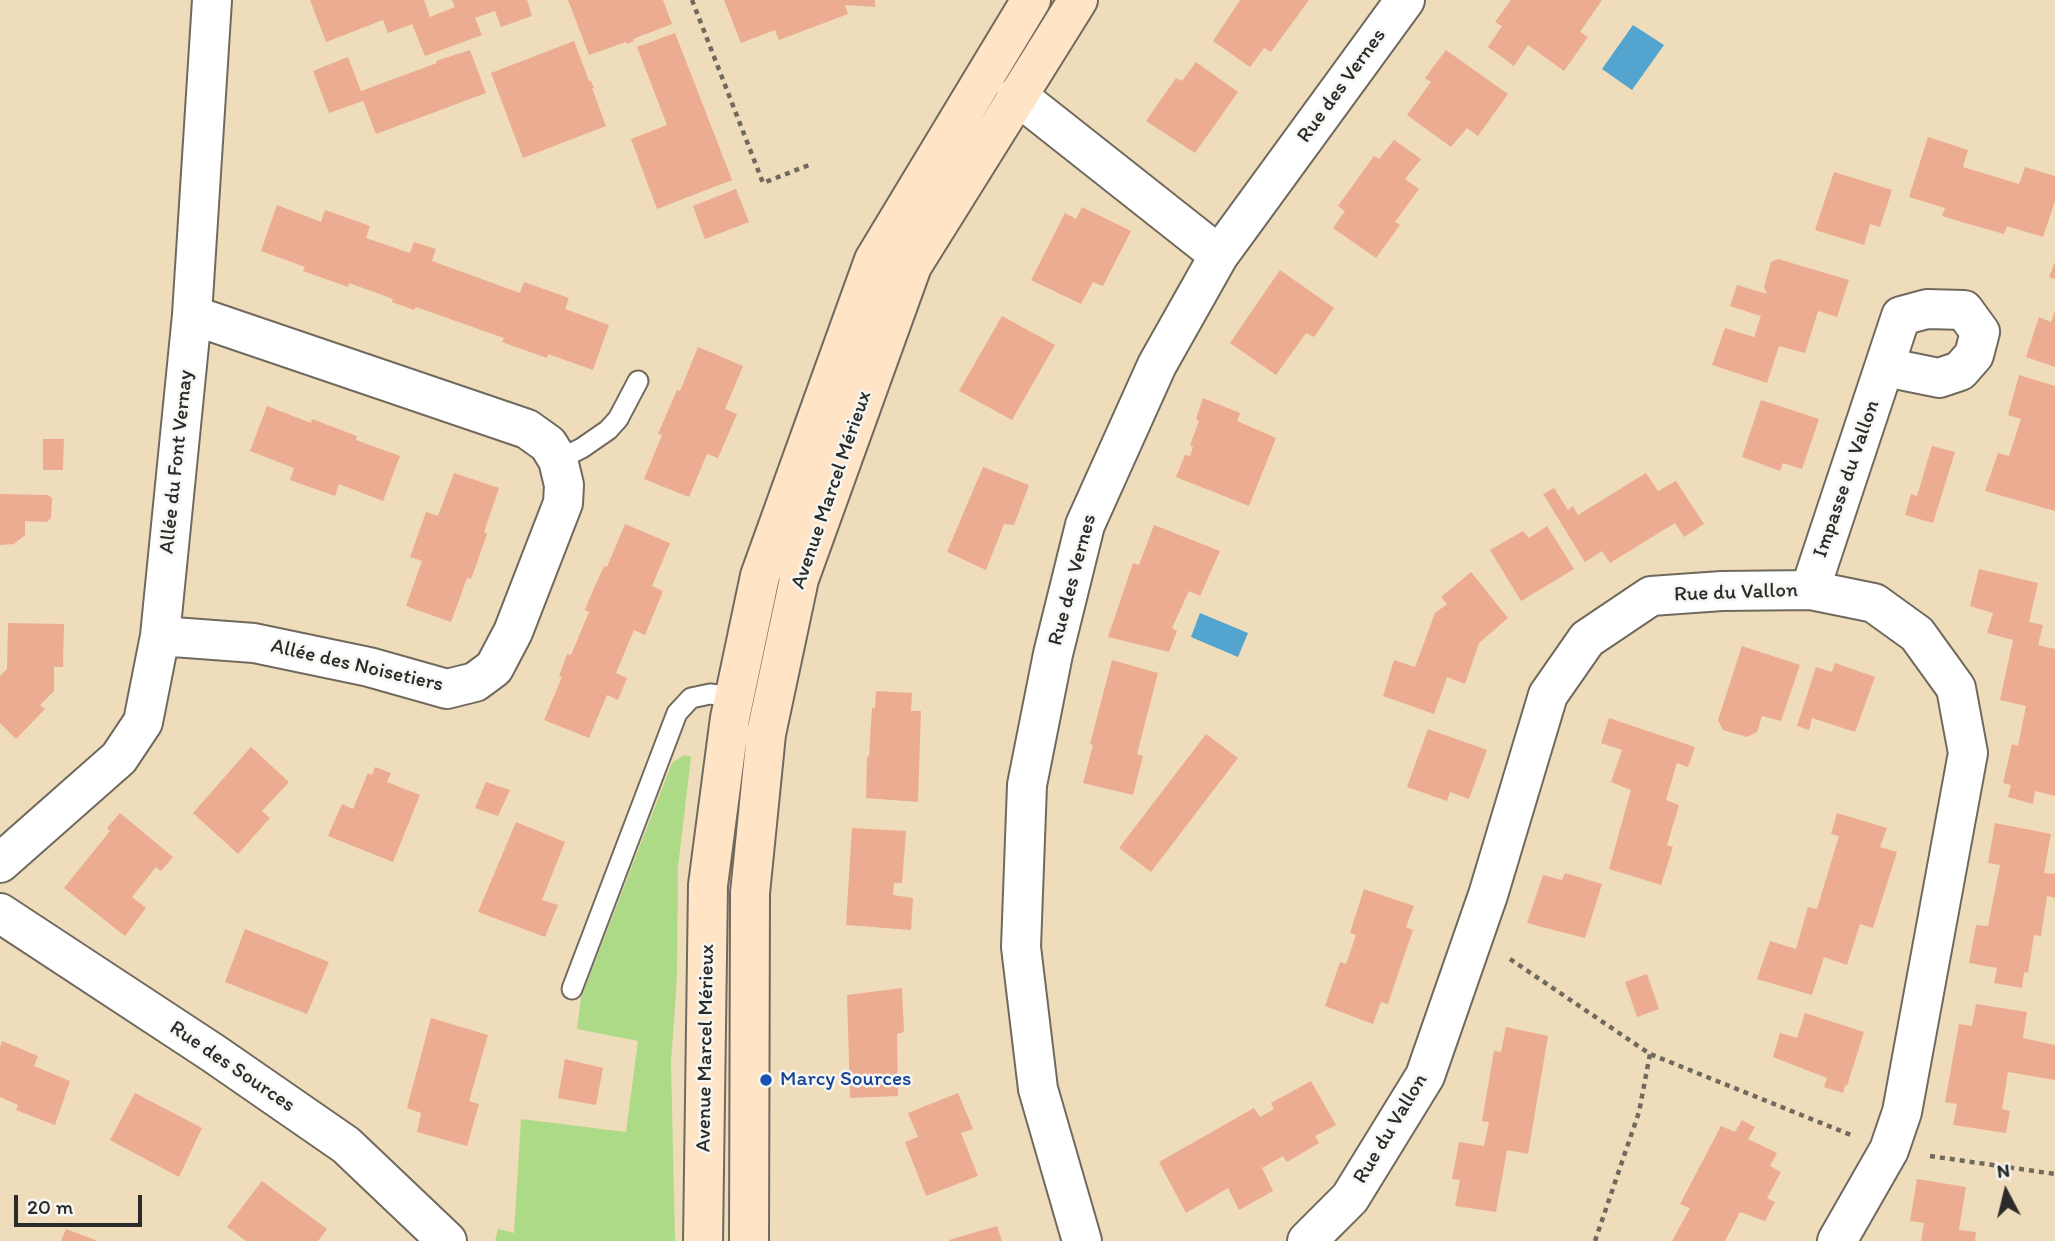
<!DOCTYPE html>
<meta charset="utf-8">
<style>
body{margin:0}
#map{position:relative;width:2055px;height:1241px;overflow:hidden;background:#efdcba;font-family:Itim,sans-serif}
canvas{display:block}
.north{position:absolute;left:1971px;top:1157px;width:70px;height:70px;-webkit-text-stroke:5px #f6f6f2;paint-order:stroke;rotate:353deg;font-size:19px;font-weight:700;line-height:28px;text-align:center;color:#2b2b2b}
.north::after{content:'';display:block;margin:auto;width:24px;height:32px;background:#2b2b2b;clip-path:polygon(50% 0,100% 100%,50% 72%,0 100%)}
.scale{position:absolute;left:14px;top:1195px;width:128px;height:32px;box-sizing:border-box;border:4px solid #2b2b2b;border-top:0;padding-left:9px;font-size:21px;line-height:24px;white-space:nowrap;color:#2b2b2b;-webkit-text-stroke:5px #f6f6f2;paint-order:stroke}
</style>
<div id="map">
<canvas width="2055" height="1241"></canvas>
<div class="north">N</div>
<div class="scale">20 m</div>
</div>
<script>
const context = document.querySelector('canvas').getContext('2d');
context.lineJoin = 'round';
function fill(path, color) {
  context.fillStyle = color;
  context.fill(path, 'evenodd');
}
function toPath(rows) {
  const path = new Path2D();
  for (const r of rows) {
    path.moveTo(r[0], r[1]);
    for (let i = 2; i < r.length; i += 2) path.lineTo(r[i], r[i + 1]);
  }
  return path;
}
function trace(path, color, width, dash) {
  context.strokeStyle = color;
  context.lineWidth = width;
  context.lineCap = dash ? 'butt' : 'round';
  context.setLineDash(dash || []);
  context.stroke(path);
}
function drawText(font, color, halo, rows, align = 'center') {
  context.font = font + ' Itim,sans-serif';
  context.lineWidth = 5;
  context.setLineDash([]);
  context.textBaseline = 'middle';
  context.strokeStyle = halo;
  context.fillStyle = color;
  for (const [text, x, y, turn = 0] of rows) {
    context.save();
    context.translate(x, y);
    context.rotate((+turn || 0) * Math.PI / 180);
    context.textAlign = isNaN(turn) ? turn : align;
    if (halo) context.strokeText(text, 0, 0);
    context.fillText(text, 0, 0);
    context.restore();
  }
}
fill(toPath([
 [684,755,691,757,678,867,677,976,671,1062,675,1241,495,1241,498,1229,514,1233,521,1119,626,1132,638,1041,577,1029,581,998,672,763]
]), '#adda86');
fill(toPath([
 [1633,25,1664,45,1632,90,1602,69],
 [1200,613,1248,633,1238,657,1191,637]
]), '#53a4ce');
fill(toPath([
 [310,0,424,0,430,17,455,7,452,0,527,0,532,16,501,27,495,11,475,18,482,35,425,56,412,24,388,33,383,20,326,42],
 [568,0,663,0,672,24,633,39,634,41,627,44,626,42,589,55],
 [724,0,875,0,875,7,845,5,848,14,779,40,775,30,741,43],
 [1240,0,1309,0,1271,52,1264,48,1250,67,1213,41],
 [1511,0,1602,0,1580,32,1588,37,1564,71,1528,45,1514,66,1488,47,1502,26,1495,22],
 [675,33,732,180,657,209,631,139,667,125,637,47],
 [574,41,589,81,591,81,594,88,592,88,606,126,523,158,491,73],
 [470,50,486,93,376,134,363,101,329,113,313,71,348,57,361,91,437,63,436,61],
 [1446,50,1508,94,1478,136,1467,128,1451,147,1407,115,1431,82,1425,78],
 [1196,62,1238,92,1195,153,1146,121,1176,78,1182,81],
 [1928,137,1968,150,1963,167,2019,184,2025,167,2055,176,2055,201,2043,237,2007,226,2004,234,1965,223,1942,216,1945,208,1909,197],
 [1394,140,1421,159,1405,179,1419,189,1395,222,1400,225,1376,258,1333,228,1345,211,1338,206,1374,156,1379,159],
 [1834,172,1892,190,1880,227,1870,224,1864,245,1815,230],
 [736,189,749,222,705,239,693,206],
 [277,205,321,222,325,210,370,226,366,238,410,253,414,242,436,249,432,261,520,293,524,282,569,298,565,309,609,325,593,370,548,354,547,358,502,342,504,338,416,307,414,310,392,302,393,299,349,283,348,287,303,271,305,267,261,251],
 [1082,207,1131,231,1103,286,1093,282,1081,304,1031,280,1065,213,1076,219],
 [1778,259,1849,280,1837,317,1818,311,1805,353,1779,346,1767,383,1712,365,1725,328,1754,337,1761,316,1730,306,1737,285,1767,294,1764,287,1771,262],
 [2055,262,2055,279,2049,277],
 [1280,270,1334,308,1314,337,1306,333,1276,375,1230,343],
 [2055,311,2055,367,2026,357,2039,317,2051,322],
 [1002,316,1055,345,1012,420,959,391],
 [698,347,743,366,725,409,737,414,718,458,707,454,689,497,644,479,662,435,658,434,677,390,680,391],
 [2019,375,2055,386,2055,511,1985,491,1998,453,2009,456,2021,419,2008,415],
 [1203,398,1240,413,1237,421,1276,438,1249,506,1176,477,1185,455,1190,456,1193,447,1190,445,1199,421,1196,419],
 [1761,400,1819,419,1802,469,1783,463,1780,471,1742,457],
 [267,406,311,423,312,419,333,427,357,436,356,440,400,456,383,501,339,484,335,496,290,480,294,468,250,451],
 [43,439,64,439,63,470,43,470],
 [1932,446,1955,452,1933,523,1905,515,1911,494,1917,496],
 [983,467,1029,485,1014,525,1004,524,986,570,947,552],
 [454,473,499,488,484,532,487,534,479,557,471,579,467,578,451,622,406,606,422,561,410,557,426,512,438,516],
 [1646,473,1658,491,1676,481,1704,524,1684,537,1675,523,1610,563,1602,551,1585,562,1543,494,1554,488,1568,510,1573,506,1578,515],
 [0,494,48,495,52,498,51,518,47,522,25,521,25,535,14,544,0,545],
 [625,524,670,543,652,586,663,591,645,635,634,630,616,673,627,678,618,700,607,695,589,738,544,720,562,677,559,676,567,654,571,655,589,612,585,610,594,588,604,566,607,567],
 [1154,525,1220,551,1200,596,1189,591,1172,628,1177,631,1169,652,1108,637,1133,563,1139,565],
 [1547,526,1574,569,1521,601,1490,550,1523,531,1529,538],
 [1979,569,2038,583,2029,622,2043,625,2038,645,2055,649,2055,796,2035,791,2033,804,2008,797,2011,785,2003,783,2012,744,2018,746,2026,706,2000,700,2013,640,1987,633,1993,613,1970,606],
 [1471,572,1508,618,1479,643,1465,684,1447,677,1434,714,1383,696,1394,660,1415,667,1435,613,1447,604,1441,597],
 [8,623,64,624,63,667,54,667,54,691,40,705,45,709,16,739,0,723,0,676,7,669],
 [1742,646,1800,665,1781,721,1762,716,1757,732,1747,737,1723,730,1718,720],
 [1112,660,1158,673,1137,754,1143,756,1133,795,1083,783,1093,745,1090,744],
 [1835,663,1875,677,1855,732,1812,718,1809,730,1797,726,1816,667,1832,672],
 [876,691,912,693,911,711,921,711,918,802,866,798,867,756,869,757,872,708,875,708],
 [1609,718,1695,747,1688,767,1677,763,1666,800,1679,805,1667,845,1673,847,1661,885,1609,869,1631,790,1611,782,1622,750,1601,743],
 [1428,729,1487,750,1469,799,1450,792,1447,801,1407,787],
 [1206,734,1238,758,1151,872,1119,848],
 [251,747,289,782,262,811,270,818,238,854,193,813],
 [375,767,391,773,387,782,420,795,393,862,328,836,342,804,353,809,368,773,372,775],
 [486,782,510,790,498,816,475,808],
 [120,813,173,857,161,871,156,867,132,897,146,908,125,936,64,888,110,831,107,828],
 [1837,813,1887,828,1880,847,1897,852,1873,928,1860,924,1847,965,1824,957,1812,995,1757,979,1770,941,1796,949,1808,907,1817,909,1839,836,1831,834],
 [516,822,565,842,542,900,558,905,545,937,478,912],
 [1995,823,2051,834,2044,873,2055,874,2055,898,2047,896,2041,936,2034,935,2028,973,2024,972,2022,988,1994,983,1997,968,1969,963,1976,925,1988,926,2000,865,1988,863],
 [852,828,906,831,902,883,894,883,893,895,913,898,911,930,846,925],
 [1565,873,1602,884,1585,938,1527,923,1543,875,1562,880],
 [1364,889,1414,906,1406,927,1413,930,1400,968,1388,1004,1381,1002,1373,1024,1325,1006,1340,962,1346,964,1356,935,1350,933],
 [245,929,329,962,307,1014,225,982],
 [1647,974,1659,1009,1637,1017,1625,982],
 [902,988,904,1032,897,1034,898,1096,850,1098,847,995],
 [1976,1004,2027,1012,2023,1038,2055,1045,2055,1080,2008,1072,2002,1109,2010,1111,2006,1133,1953,1125,1957,1104,1945,1102,1959,1024,1972,1026],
 [1805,1013,1864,1032,1847,1086,1845,1085,1843,1093,1824,1087,1827,1078,1773,1057,1780,1033,1797,1038],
 [431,1018,488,1035,469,1101,479,1104,467,1146,417,1132,421,1113,407,1108],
 [1506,1027,1548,1036,1528,1154,1507,1150,1496,1212,1455,1206,1460,1180,1452,1179,1459,1142,1484,1146,1489,1122,1482,1121,1494,1051,1501,1052],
 [2,1041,38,1056,34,1066,70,1081,55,1125,16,1110,18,1105,0,1097,0,1047],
 [565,1059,603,1068,596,1105,558,1098],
 [1311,1081,1336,1125,1315,1136,1319,1143,1287,1162,1283,1156,1262,1168,1273,1191,1239,1210,1228,1188,1186,1213,1159,1162,1254,1108,1260,1117,1274,1109,1271,1103],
 [135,1093,202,1128,179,1177,110,1140],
 [958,1093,973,1129,961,1133,978,1176,926,1196,905,1142,918,1137,908,1113],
 [1742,1120,1755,1127,1748,1139,1777,1153,1770,1166,1781,1172,1767,1198,1775,1202,1765,1221,1740,1212,1725,1241,1672,1241,1690,1208,1680,1204,1721,1126,1735,1132],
 [1917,1179,1966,1187,1959,1230,1976,1232,1975,1241,1921,1241,1924,1223,1910,1221],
 [262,1181,327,1229,318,1241,246,1241,227,1227],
 [997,1226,1002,1241,949,1241,949,1240],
 [66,1229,98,1241,61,1241]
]), '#ecac92');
const service = toPath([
 [558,460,582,448,608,430,618,419,638,381],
 [572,989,677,713,691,698,710,694,735,697]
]);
const minor = toPath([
 [1016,97,1033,108,1219,255],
 [1810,590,1901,316,1927,309,1964,310,1980,332,1974,355,1960,371,1939,378,1885,367],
 [160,636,254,643,369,667,447,689,475,682,494,668,513,632,563,503,564,485,558,460,548,444,527,429,192,315],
 [0,863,119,758,143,722,160,636,192,315,212,0],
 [0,913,213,1053,346,1145,447,1241],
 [1082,1241,1038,1089,1021,947,1027,785,1053,654,1085,525,1157,365,1219,255,1405,0],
 [1307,1241,1350,1198,1425,1076,1488,895,1548,695,1587,639,1651,596,1722,591,1810,590,1874,603,1917,634,1956,688,1968,753,1902,1112,1889,1150,1837,1241]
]);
const secondary = toPath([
 [703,1241,708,885,730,718,760,576,874,260,1031,0],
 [749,1241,750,893,766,734,799,579,912,266,1078,0]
]);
trace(service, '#70695d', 23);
trace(minor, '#70695d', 42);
trace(secondary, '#70695d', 42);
trace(toPath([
 [692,0,763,183,809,165],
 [1510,959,1650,1054,1851,1135],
 [1930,1156,2055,1174],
 [1595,1241,1639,1112,1650,1054]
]), '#70695d', 4.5, [5, 5]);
trace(service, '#fff', 19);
trace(minor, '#fff', 38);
trace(secondary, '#ffe4c6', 38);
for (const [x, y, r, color] of [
 [766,1080,7,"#1a4fb4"]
]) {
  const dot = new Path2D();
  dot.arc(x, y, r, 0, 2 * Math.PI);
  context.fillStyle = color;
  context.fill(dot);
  trace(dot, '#f6f6f2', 2.5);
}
drawText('21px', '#2b2b2b', '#f6f6f2', [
 ["Rue des Vernes",1342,86,-54],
 ["Allée du Font Vernay",177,462,-84],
 ["Impasse du Vallon",1847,479,-71],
 ["Avenue Marcel Mérieux",832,490,-71],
 ["Rue des Vernes",1073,580,-75],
 ["Rue du Vallon",1736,593,-2],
 ["Allée des Noisetiers",357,666,13],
 ["Avenue Marcel Mérieux",706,1048,-89],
 ["Rue des Sources",232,1067,34],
 ["Rue du Vallon",1391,1129,-59]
]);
drawText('21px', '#164399', '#f6f6f2', [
 ["Marcy Sources",780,1080]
], 'left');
</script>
